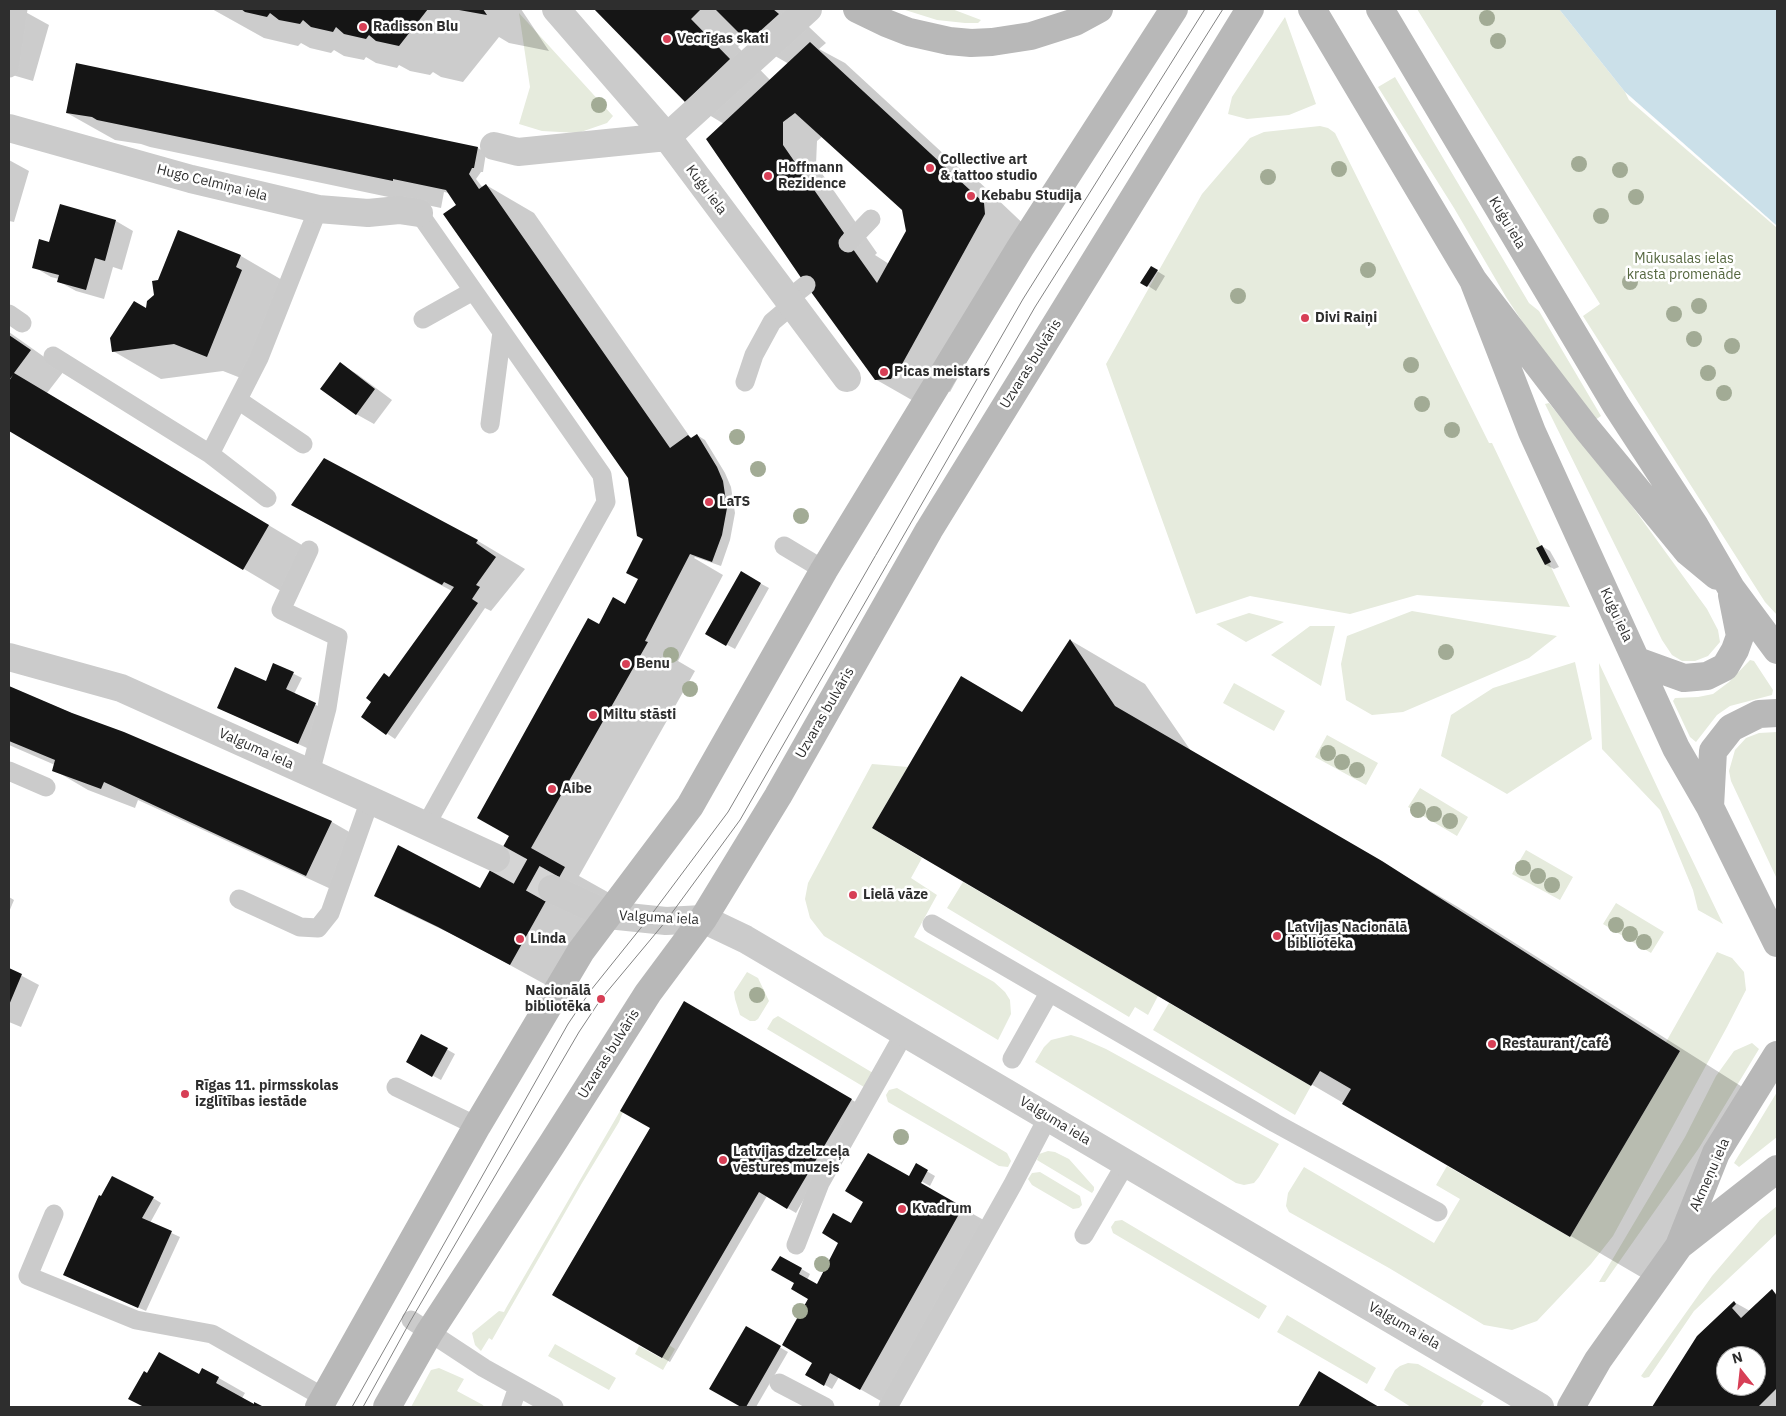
<!DOCTYPE html>
<meta charset="utf-8">
<style>
body{margin:0}
#map{position:relative;width:1786px;height:1416px;overflow:hidden;background:#fff;font-family:"IBM Plex Sans",sans-serif}
canvas{display:block}
.frame{position:absolute;inset:0;border:10px solid #2e2e2e;pointer-events:none}
.north{position:absolute;left:1716px;top:1346px;width:50px;height:50px;box-sizing:border-box;background:#fff;border:1px solid #ababab;border-radius:50%;rotate:344deg;font-size:14px;font-weight:700;line-height:20px;text-align:center;color:#2e2e2e}
.north::after{content:'';display:block;margin:auto;width:18px;height:22px;background:#d73f56;clip-path:polygon(50% 0,100% 100%,50% 72%,0 100%)}
</style>
<div id="map">
<canvas width="1786" height="1416"></canvas>
<div class="frame"></div>
<div class="north">N</div>
</div>
<script>
const context = document.querySelector('canvas').getContext('2d');
context.lineJoin = 'round';
function fill(path, color) {
  context.fillStyle = color;
  context.fill(path, 'evenodd');
}
function toPath(rows) {
  const path = new Path2D();
  for (const r of rows) {
    path.moveTo(r[0], r[1]);
    for (let i = 2; i < r.length; i += 2) path.lineTo(r[i], r[i + 1]);
  }
  return path;
}
function trace(path, color, width, dash) {
  context.strokeStyle = color;
  context.lineWidth = width;
  context.lineCap = dash ? 'butt' : 'round';
  context.setLineDash(dash || []);
  context.stroke(path);
}
function drawText(font, color, halo, rows, align = 'center') {
  context.font = font + ' "IBM Plex Sans",sans-serif';
  context.lineWidth = 5;
  context.setLineDash([]);
  context.textBaseline = 'middle';
  context.strokeStyle = halo;
  context.fillStyle = color;
  for (const [text, x, y, turn = 0] of rows) {
    context.save();
    context.translate(x, y);
    context.rotate((+turn || 0) * Math.PI / 180);
    context.textAlign = isNaN(turn) ? turn : align;
    if (halo) context.strokeText(text, 0, 0);
    context.fillText(text, 0, 0);
    context.restore();
  }
}
fill(toPath([
 [902,9,952,9,981,20,978,23,965,23,937,20],
 [1417,9,1559,9,1625,92,1777,226,1777,615,1765,602,1583,316,1600,304],
 [519,13,613,116,607,123,578,133,542,131,519,124,530,87],
 [1285,17,1316,104,1289,115,1247,119,1228,114,1232,97],
 [1395,77,1529,303,1539,311,1601,416,1595,420,1543,353,1506,297,1454,208,1378,87],
 [1320,126,1328,128,1335,133,1489,443,1492,443,1570,607,1417,595,1350,614,1250,596,1196,614,1106,364,1202,194,1250,138,1264,132],
 [1549,403,1632,506,1707,609,1718,630,1720,642,1708,656,1695,661,1682,661,1672,655,1662,640,1545,404],
 [1412,611,1557,636,1529,658,1403,712,1372,715,1346,700,1341,664,1347,636],
 [1249,613,1284,622,1246,642,1216,624],
 [1310,626,1335,626,1321,686,1271,655],
 [1750,660,1754,661,1773,690,1772,695,1730,706,1717,715,1696,742,1690,737,1673,701,1675,698,1698,697,1713,694,1729,682],
 [1575,662,1592,739,1507,794,1441,756,1451,715,1493,688],
 [1599,663,1660,793,1723,924,1698,910,1693,890,1660,810,1602,749],
 [1234,683,1285,711,1274,731,1223,703],
 [1777,732,1777,879,1731,781,1729,771,1735,750,1746,738,1759,733],
 [1327,735,1378,763,1366,785,1315,757],
 [872,764,908,767,872,828,922,858,911,878,937,895,914,937,994,982,1005,992,1010,1000,1011,1014,998,1040,824,936,810,918,805,899,808,883],
 [1420,788,1468,817,1457,836,1408,807],
 [1526,850,1573,877,1560,900,1512,874],
 [963,882,1158,996,1148,1015,1135,1007,1129,1017,947,908],
 [1616,903,1664,932,1651,953,1603,924],
 [1717,952,1732,958,1744,972,1746,990,1727,1027,1613,1236,1591,1264,1537,1321,1512,1330,1484,1325,1389,1268,1289,1212,1286,1206,1288,1193,1304,1167,1434,1243,1460,1199,1436,1185,1447,1166,1570,1237,1680,1051,1666,1042],
 [747,972,758,978,769,1001,758,1019,755,1021,750,1021,740,1015,735,999,734,992],
 [1169,1003,1311,1086,1295,1115,1153,1030],
 [778,1016,873,1073,864,1087,767,1029,773,1019],
 [1071,1035,1081,1038,1106,1049,1279,1144,1259,1177,1254,1183,1244,1185,1236,1183,1035,1062,1044,1047,1051,1040],
 [1752,1043,1759,1049,1699,1148,1605,1282,1599,1282,1685,1137,1716,1076,1734,1051],
 [897,1088,1007,1153,1011,1161,1008,1167,999,1166,888,1102,886,1095,889,1090],
 [1777,1092,1777,1137,1739,1167,1734,1163],
 [620,1111,623,1112,619,1122,582,1183,492,1340,489,1338,481,1351,475,1345,472,1333,499,1311,504,1312,506,1308],
 [1048,1151,1055,1152,1069,1159,1094,1187,1094,1190,1092,1193,1037,1160,1039,1154],
 [1040,1172,1080,1196,1082,1205,1079,1208,1073,1209,1032,1185,1028,1179,1032,1173],
 [1777,1206,1777,1233,1694,1311,1649,1377,1644,1378,1641,1376,1712,1276,1760,1220],
 [1122,1220,1267,1306,1259,1319,1113,1233,1111,1227,1115,1221],
 [1287,1315,1376,1368,1367,1384,1277,1332],
 [555,1344,616,1378,609,1390,548,1356],
 [669,1345,675,1349,663,1370,635,1354,639,1346,661,1358],
 [1408,1363,1418,1364,1484,1401,1480,1407,1411,1407,1384,1390,1395,1370,1400,1366],
 [439,1368,464,1379,457,1391,483,1405,484,1407,411,1407,431,1370]
]), '#e6ebdd');
fill(toPath([
 [1559,9,1777,9,1777,226,1625,92]
]), '#cbe0e9');
fill(toPath([
 [1625,92,1777,226,1777,228,1629,100]
]), '#fff');
fill(toPath([
 [20,9,49,25,33,81,9,74],
 [212,9,521,9,549,51,509,43,499,37,463,82,441,77,433,72,430,75,410,71,399,65,397,68,376,63,366,57,364,60,344,56,334,50,331,53,310,48,301,43,298,46,264,38],
 [596,9,790,9,826,43,819,49,845,63,960,169,974,177,1032,232,1033,242,950,392,948,391,924,407,875,379,724,124,686,101],
 [747,39,749,41,789,64,771,81,738,47],
 [823,136,903,209,908,231,889,264,875,255,877,253,816,165,817,141],
 [67,113,403,131,478,148,486,153,483,172,481,172,476,179,483,188,486,185,534,213,690,437,693,439,697,435,705,440,725,473,731,487,735,513,730,540,721,566,695,557,694,558,723,575,678,661,695,671,579,876,613,895,559,992,466,941,401,910,375,895,480,890,510,836,599,626,626,605,667,545,629,478,449,193,444,192,441,208,150,147,141,144,115,140],
 [9,160,29,171,14,222,9,221],
 [116,221,133,231,122,270,113,267,104,299,76,291,58,281,59,279,51,277,34,267,50,243],
 [179,232,241,256,289,284,256,384,223,371,161,379,113,351,147,310,156,296,159,281],
 [1152,268,1165,276,1156,291,1142,282],
 [9,332,64,371,47,393,317,554,291,597,9,429],
 [340,364,357,374,392,400,374,424,356,414],
 [325,460,478,541,525,569,491,611,485,608,395,739,363,717,452,591,341,532,293,505],
 [1542,546,1550,551,1559,567,1554,569,1546,565],
 [741,573,769,588,735,649,707,634],
 [1070,640,1145,684,1191,751,1458,907,1755,1095,1646,1280,873,828,1023,713],
 [274,664,302,678,294,694,324,709,307,748,218,708,266,682],
 [9,687,332,822,358,837,333,890,138,800,135,808,88,790,54,770,55,765,9,745],
 [9,897,14,900,9,912],
 [9,969,39,985,21,1027,9,1022],
 [685,1003,859,1104,796,1213,767,1196,670,1362,553,1294,651,1127],
 [422,1035,455,1054,441,1080,407,1062],
 [868,1155,989,1223,886,1404,839,1377,832,1389,806,1374,827,1373,810,1298,799,1288,781,1257,810,1274,807,1280,817,1286,865,1201],
 [916,1165,935,1176,930,1186,910,1175],
 [153,1198,161,1203,150,1223,180,1237,146,1311,73,1279],
 [1773,1291,1777,1294,1777,1407,1653,1407,1698,1337,1734,1302,1750,1311],
 [1726,1356,1756,1356,1756,1386,1726,1386],
 [746,1328,788,1352,756,1407,743,1407,711,1389],
 [203,1369,245,1393,242,1398,260,1407,145,1407,130,1398,148,1374,199,1376],
 [1319,1373,1337,1383,1376,1407,1300,1407]
]), '#0003');
fill(toPath([
 [241,9,428,9,399,46,376,41,369,35,366,39,344,34,336,27,333,32,311,27,303,20,300,24,279,20,270,13,267,17,245,12],
 [459,9,483,9,487,15,459,10],
 [594,9,701,9,691,19,730,59,685,102],
 [715,9,773,9,779,14,748,42],
 [810,42,984,203,985,214,901,366,899,364,891,379,875,380,806,285,706,139],
 [795,113,902,210,906,231,877,283,843,235,844,233,783,145,783,122],
 [76,63,478,147,474,168,472,168,469,174,479,189,486,184,670,448,688,435,691,438,697,434,717,467,723,481,727,508,722,535,712,562,690,554,645,641,648,642,531,848,565,867,510,965,438,927,374,896,398,845,480,888,509,836,477,818,588,618,599,624,613,597,625,604,638,579,626,573,643,539,637,536,628,478,443,214,456,205,446,190,393,179,393,181,97,120,92,117,66,113],
 [60,204,116,220,105,261,95,258,86,290,57,282,59,275,32,268,39,239,49,242],
 [178,230,241,255,236,267,242,270,207,357,174,344,112,352,110,338,134,301,146,308,147,301,154,295,152,281,158,280],
 [1151,266,1158,270,1147,287,1140,283],
 [9,335,31,350,14,373,269,525,243,570,9,431,9,381,13,375,9,380],
 [340,362,375,389,356,415,320,389],
 [324,458,478,540,476,543,496,557,476,585,480,587,472,599,478,603,386,735,361,717,371,702,366,698,384,673,389,677,454,587,444,582,442,585,291,505],
 [1542,545,1551,562,1545,565,1536,548],
 [741,571,761,583,726,646,705,634],
 [1070,639,1115,706,1382,861,1680,1051,1570,1237,1342,1104,1351,1089,1320,1071,1311,1086,872,828,961,676,1022,712],
 [273,663,294,672,286,689,316,703,298,744,217,708,235,667,266,681],
 [9,686,72,713,124,732,332,821,306,876,104,782,101,789,52,771,55,760,9,741],
 [9,968,22,974,9,1005],
 [684,1001,852,1099,787,1209,759,1192,662,1358,552,1295,650,1128,620,1111],
 [421,1034,448,1048,432,1077,406,1062],
 [868,1153,909,1176,916,1163,928,1170,921,1183,963,1207,860,1390,830,1373,824,1386,814,1380,805,1375,812,1363,782,1345,808,1299,791,1289,794,1283,771,1270,780,1256,802,1268,799,1274,817,1284,838,1243,822,1233,833,1213,851,1223,863,1202,845,1191],
 [112,1176,154,1197,142,1218,172,1231,138,1308,63,1275,99,1195,101,1196],
 [1772,1289,1777,1296,1777,1388,1758,1407,1652,1407,1697,1336,1734,1301,1736,1304,1732,1308,1741,1318],
 [1726,1356,1756,1356,1756,1386,1726,1386],
 [746,1326,781,1346,746,1407,741,1407,709,1389],
 [159,1352,199,1374,202,1368,219,1377,216,1383,254,1404,254,1402,264,1407,144,1407,128,1399,144,1371,147,1373],
 [1319,1371,1367,1400,1379,1407,1298,1407]
]), '#151515');
trace(toPath([
 [496,858,552,889]
]), '#d5d5d5', 28, [28, 14]);
trace(toPath([
 [9,68,18,9],
 [419,213,602,475,606,502,426,825],
 [848,243,871,219],
 [787,300,806,285],
 [9,314,22,323],
 [423,319,473,291],
 [53,356,210,454,267,498],
 [745,382,754,355,772,322,792,305],
 [238,400,303,444],
 [490,424,502,332],
 [210,454,259,358,318,209],
 [784,546,824,570],
 [309,550,281,610,338,637,327,708,310,773],
 [9,771,46,787],
 [239,899,300,927,318,928,330,913,370,800],
 [932,924,1275,1123,1438,1212],
 [1012,1059,1049,993],
 [396,1087,477,1126],
 [54,1214,28,1276,136,1320,212,1334,325,1398],
 [1084,1235,1126,1163],
 [796,1245,820,1183,905,1032],
 [411,1320,484,1368,554,1407],
 [779,1383,825,1407],
 [511,1407,518,1387],
 [888,1407,1013,1184,1048,1117]
]), '#cbcbcb', 19);
trace(toPath([
 [556,9,667,137,847,378],
 [9,128,191,179,318,209,368,213,399,210,419,213],
 [494,146,518,152,667,137,808,9],
 [9,657,121,688,370,800,496,858],
 [552,889,608,915]
]), '#cbcbcb', 28);
trace(toPath([
 [608,915,666,921,703,919,745,939,1540,1407]
]), '#cbcbcb', 28);
trace(toPath([
 [857,9,886,23,909,32,949,41,971,43,992,42,1031,36,1075,22,1099,9],
 [1312,9,1473,280,1587,429,1688,552,1717,576],
 [1380,9,1616,405,1695,526,1731,588,1777,650],
 [1473,280,1532,432,1676,748,1710,807,1777,943],
 [1637,661,1684,678,1707,676,1725,667,1735,650,1740,636,1732,595],
 [1710,807,1713,751,1731,728,1759,714,1777,713],
 [1680,1245,1777,1169],
 [319,1407,477,1126,581,951,690,806,824,570,1020,248,1174,9],
 [387,1407,429,1333,552,1144,648,993,703,919,778,796,929,530,1250,9],
 [1571,1407,1598,1360,1679,1246,1716,1153,1777,1055]
]), '#b8b8b8', 28);
trace(toPath([
 [352,1407,568,1024,591,990,648,919,728,812,1023,299,1205,9],
 [363,1407,411,1320,579,1032,601,999,666,921,740,820,1035,307,1223,9]
]), '#838383', 1);
context.fillStyle = '#a2ab95';
for (const [x, y] of [
 [1487,18],
 [1498,41],
 [599,105],
 [1579,164],
 [1339,169],
 [1620,170],
 [1268,177],
 [1636,197],
 [1601,216],
 [1368,270],
 [1630,282],
 [1238,296],
 [1699,306],
 [1674,314],
 [1694,339],
 [1732,346],
 [1411,365],
 [1708,373],
 [1724,393],
 [1422,404],
 [1452,430],
 [737,437],
 [758,469],
 [801,516],
 [1446,652],
 [671,655],
 [690,689],
 [1328,753],
 [1342,762],
 [1357,770],
 [1418,810],
 [1434,814],
 [1450,821],
 [1523,868],
 [1538,876],
 [1552,885],
 [1616,925],
 [1630,934],
 [1644,942],
 [757,995],
 [901,1137],
 [822,1264],
 [800,1311]
]) {
  context.beginPath();
  context.arc(x, y, 8, 0, 2 * Math.PI);
  context.fill();
}
for (const [x, y, r, color] of [
 [363,27,5,"#d73f56"],
 [667,39,5,"#d73f56"],
 [930,168,5,"#d73f56"],
 [768,176,5,"#d73f56"],
 [971,196,5,"#d73f56"],
 [1305,318,5,"#d73f56"],
 [884,372,5,"#d73f56"],
 [709,502,5,"#d73f56"],
 [626,664,5,"#d73f56"],
 [593,715,5,"#d73f56"],
 [552,789,5,"#d73f56"],
 [853,895,5,"#d73f56"],
 [1277,936,5,"#d73f56"],
 [520,939,5,"#d73f56"],
 [601,999,5,"#d73f56"],
 [1492,1044,5,"#d73f56"],
 [185,1094,5,"#d73f56"],
 [723,1160,5,"#d73f56"],
 [902,1209,5,"#d73f56"]
]) {
  const dot = new Path2D();
  dot.arc(x, y, r, 0, 2 * Math.PI);
  context.fillStyle = color;
  context.fill(dot);
  trace(dot, '#fff', 2);
}
drawText('bold 14px', '#2e2e2e', '#fff', [
 ["Radisson Blu",373,27],
 ["Vecrīgas skati",677,39],
 ["Collective art",940,160],
 ["& tattoo studio",940,176],
 ["Hoffmann",778,168],
 ["Rezidence",778,184],
 ["Kebabu Studija",981,196],
 ["Divi Raiņi",1315,318],
 ["Picas meistars",894,372],
 ["LaTS",719,502],
 ["Benu",636,664],
 ["Miltu stāsti",603,715],
 ["Aibe",562,789],
 ["Lielā vāze",863,895],
 ["Latvijas Nacionālā",1287,928],
 ["bibliotēka",1287,944],
 ["Linda",530,939],
 ["Nacionālā",591,991,"right"],
 ["bibliotēka",591,1007,"right"],
 ["Restaurant/café",1502,1044],
 ["Rīgas 11. pirmsskolas",195,1086],
 ["izglītības iestāde",195,1102],
 ["Latvijas dzelzceļa",733,1152],
 ["vēstures muzejs",733,1168],
 ["Kvadrum",912,1209]
], 'left');
drawText('14px', '#2e2e2e', '#fff', [
 ["Hugo Celmiņa iela",212,183,14],
 ["Kuģu iela",706,190,53],
 ["Kuģu iela",1507,223,59],
 ["Uzvaras bulvāris",1031,364,-58],
 ["Kuģu iela",1616,615,65],
 ["Uzvaras bulvāris",825,713,-60],
 ["Valguma iela",256,749,24],
 ["Valguma iela",659,918,3],
 ["Uzvaras bulvāris",609,1054,-58],
 ["Valguma iela",1055,1121,31],
 ["Akmeņu iela",1710,1175,-66],
 ["Valguma iela",1404,1326,30]
]);
drawText('14px', '#55673f', '#fff', [
 ["Mūkusalas ielas",1684,259],
 ["krasta promenāde",1684,275]
]);
</script>
